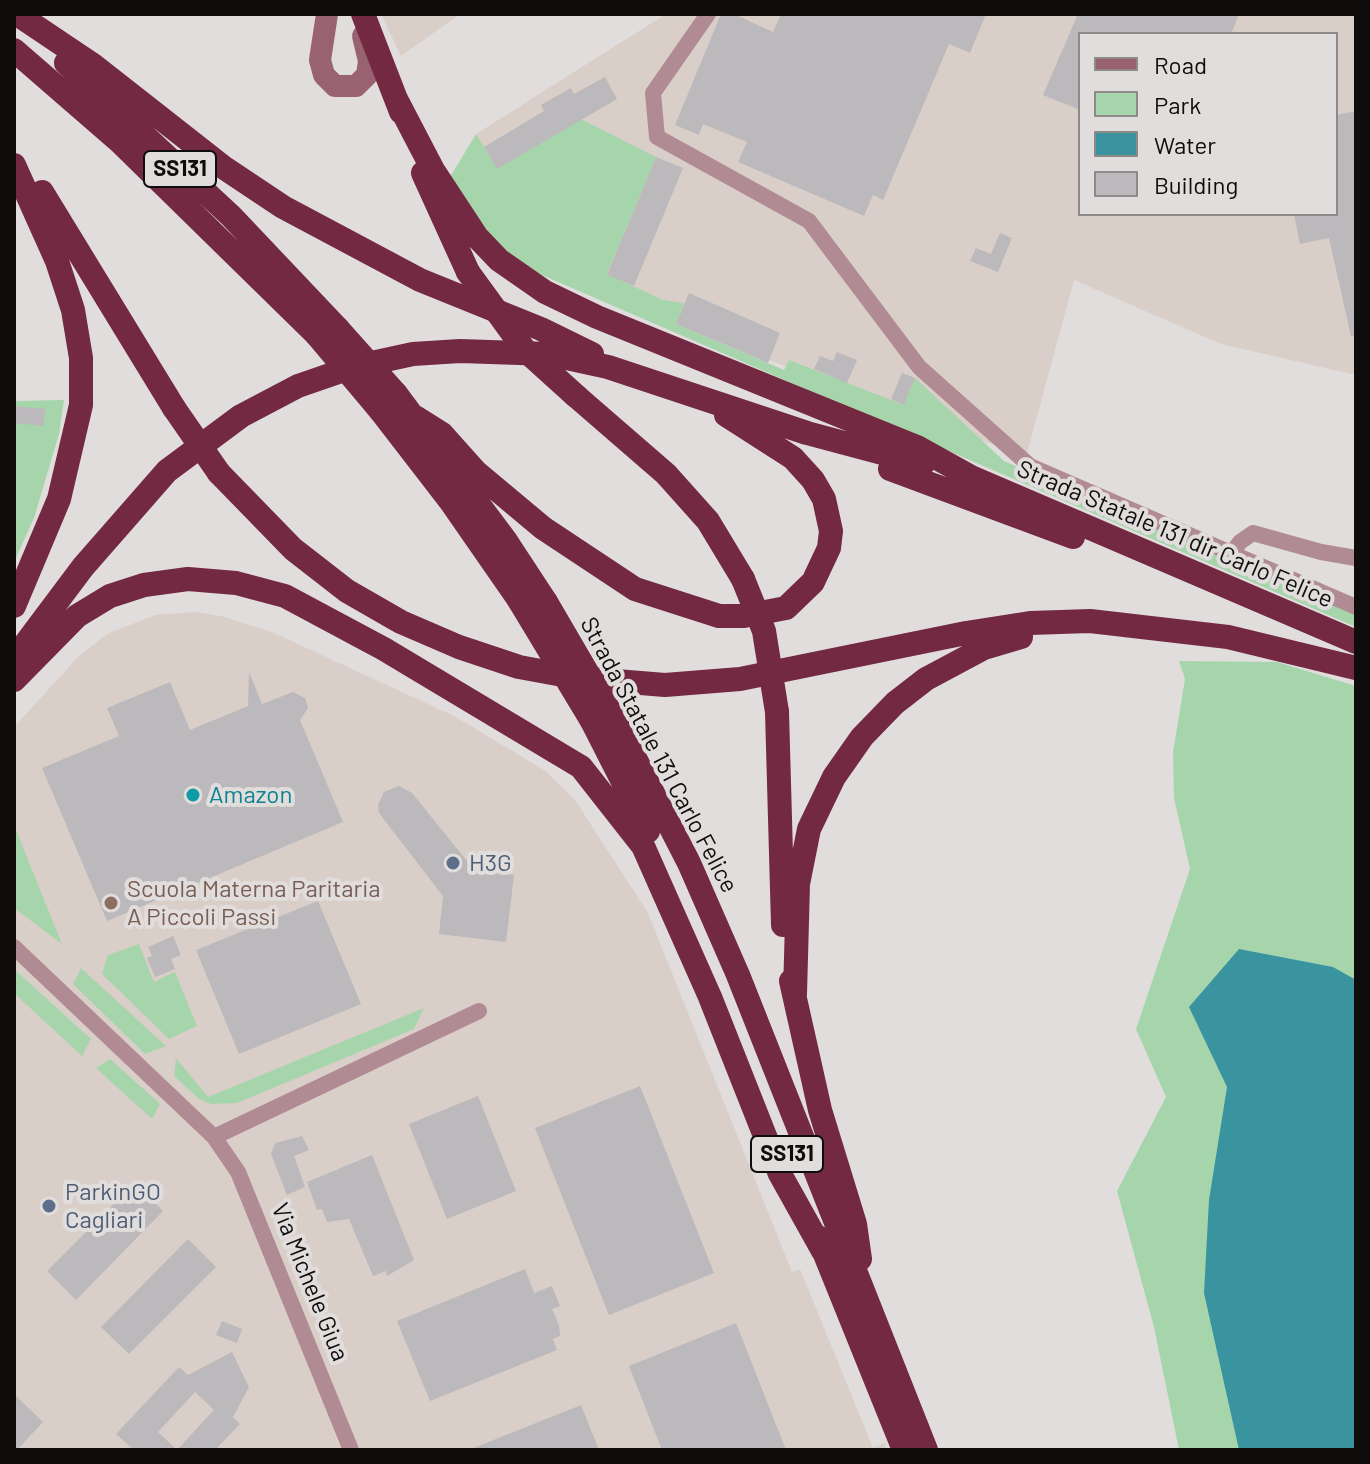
<!DOCTYPE html>
<style>
body{margin:0}
#map{position:relative;width:1370px;height:1464px;overflow:hidden;background:#e1dddc;font-family:Barlow,sans-serif}
canvas{display:block}
.frame{position:absolute;inset:0;border:16px solid #0e0d0c;pointer-events:none}
.legend{position:absolute;left:1078px;top:32px;width:260px;height:184px;box-sizing:border-box;background:#e1dddc;border:2px solid #8d8a89;margin:0;padding:10px 14px;list-style:none;font-size:24px;color:#0e0d0c}
.legend li{display:flex;align-items:center;gap:16px;height:40px}
.legend b{width:40px;border:2px solid #8d8a89}
</style>
<div id="map">
<canvas width="1370" height="1464"></canvas>
<div class="frame"></div>
<ul class="legend">
<li><b style="height:10px;background:#986270"></b>Road</li>
<li><b style="height:22px;background:#a6d5ac"></b>Park</li>
<li><b style="height:22px;background:#3a94a0"></b>Water</li>
<li><b style="height:22px;background:#bbb9bb"></b>Building</li>
</ul>
</div>
<script>
const context = document.querySelector('canvas').getContext('2d');
context.lineJoin = 'round';
function fill(path, color) {
  context.fillStyle = color;
  context.fill(path, 'evenodd');
}
function toPath(rows) {
  const path = new Path2D();
  for (const r of rows) {
    path.moveTo(r[0], r[1]);
    for (let i = 2; i < r.length; i += 2) path.lineTo(r[i], r[i + 1]);
  }
  return path;
}
function trace(path, color, width, dash) {
  context.strokeStyle = color;
  context.lineWidth = width;
  context.lineCap = dash ? 'butt' : 'round';
  context.setLineDash(dash || []);
  context.stroke(path);
}
function drawText(font, color, halo, rows, align = 'center') {
  context.font = font + ' Barlow,sans-serif';
  context.lineWidth = 8;
  context.setLineDash([]);
  context.textBaseline = 'middle';
  context.strokeStyle = halo;
  context.fillStyle = color;
  for (const [text, x, y, turn = 0] of rows) {
    context.save();
    context.translate(x, y);
    context.rotate((+turn || 0) * Math.PI / 180);
    context.textAlign = isNaN(turn) ? turn : align;
    if (halo) context.strokeText(text, 0, 0);
    context.fillText(text, 0, 0);
    context.restore();
  }
}
fill(toPath([
 [381,14,460,14,401,56],
 [666,14,1356,14,1356,375,1221,344,1074,280,1026,457,528,269,476,134],
 [1080,34,1336,34,1336,214,1080,214],
 [195,612,221,616,272,632,454,716,544,770,575,800,648,913,792,1272,800,1269,873,1448,884,1443,887,1450,14,1450,14,727,79,656,107,634,155,615]
]), '#dacec9');
fill(toPath([
 [581,119,656,157,607,274,663,300,684,303,676,324,784,370,789,360,904,405,915,378,1004,461,1356,615,1356,627,528,269,485,232,450,177,476,134,497,168],
 [64,400,59,434,34,518,14,562,14,401],
 [1179,661,1277,662,1356,686,1356,1450,1179,1450,1154,1327,1117,1191,1166,1097,1136,1029,1190,869,1174,798,1173,752,1185,679],
 [14,825,62,944,14,908],
 [139,944,154,982,175,972,197,1026,169,1039,102,974,108,955],
 [81,968,166,1046,145,1054,73,984],
 [16,971,91,1039,82,1056,14,993],
 [424,1008,414,1029,237,1103,210,1104,198,1098,174,1076,176,1058,208,1097],
 [110,1059,160,1104,152,1119,96,1068]
]), '#a6d5ac');
fill(toPath([
 [1239,949,1333,967,1356,980,1356,1450,1239,1450,1204,1293,1209,1200,1227,1087,1189,1007]
]), '#3a94a0');
fill(toPath([
 [721,14,734,14,773,32,781,14,986,14,970,53,949,44,883,200,873,195,864,216,738,162,747,142,703,124,699,135,675,125],
 [1078,14,1239,14,1231,34,1080,34,1080,110,1043,95],
 [605,77,617,99,497,169,484,147,544,111,541,105,571,88,574,94],
 [1356,111,1356,335,1351,336,1329,238,1300,244,1294,214,1336,214,1336,115],
 [656,157,683,168,634,286,607,275],
 [1000,233,1012,238,998,272,970,261,976,248,991,254],
 [689,293,780,333,768,363,676,324],
 [837,352,857,360,847,383,814,369,820,356,833,361],
 [902,373,915,378,904,405,891,399],
 [14,406,46,409,43,426,14,423],
 [249,672,262,704,293,692,305,698,308,708,300,720,343,822,107,921,42,768,119,736,107,708,170,682,190,730,248,706],
 [399,786,412,793,471,866,474,864,481,872,514,875,506,942,439,934,443,896,379,813,378,805,384,792],
 [318,901,361,1004,239,1054,196,950],
 [173,936,181,955,171,959,175,969,155,977,147,958,152,956,148,947],
 [640,1086,714,1273,609,1315,535,1128],
 [478,1096,516,1191,447,1219,409,1124],
 [302,1136,309,1150,294,1156,305,1187,287,1195,271,1154,275,1143],
 [372,1155,414,1260,387,1276,386,1271,373,1276,349,1219,327,1222,322,1209,317,1210,307,1182],
 [135,1183,163,1211,76,1300,47,1271],
 [188,1239,216,1267,129,1354,101,1327],
 [525,1269,534,1293,552,1286,560,1306,552,1309,559,1325,560,1336,553,1339,557,1350,430,1401,397,1321],
 [222,1321,242,1329,237,1343,216,1335],
 [736,1323,786,1450,662,1450,629,1366],
 [232,1352,249,1387,233,1417,240,1424,215,1450,134,1450,116,1434,179,1367,188,1375],
 [195,1392,214,1410,177,1450,158,1432],
 [14,1394,43,1422,17,1450,14,1450],
 [581,1405,599,1450,471,1450,471,1449]
]), '#bbb9bb');
trace(toPath([
 [708,14,653,93,657,137,809,221,919,367,1030,466,1356,607],
 [1231,554,1240,542,1253,533,1321,552,1356,558],
 [14,947,214,1137,238,1172,351,1450],
 [214,1137,479,1011]
]), '#b18b94', 16);
trace(toPath([
 [327,14,320,60,324,75,335,86,356,86,367,75,369,61,363,36]
]), '#986270', 22);
trace(toPath([
 [17,14,93,65,223,167,283,207,420,280,541,329,592,354],
 [363,14,401,112],
 [14,50,120,142,317,335],
 [66,63,231,216,338,329],
 [396,99,433,170,477,237,499,260,545,292,597,317,917,447,971,477,1356,642],
 [14,165,57,261,73,310,81,358,81,405,59,499,14,606],
 [423,173,468,272],
 [42,192,174,408],
 [396,394,506,541,546,602],
 [576,396,666,474,708,521,743,579],
 [380,410,451,502,519,600],
 [415,417,442,434,476,472,543,528,635,589,719,616,744,616,786,608,813,582,829,548,831,531,824,499,813,480,793,458,726,415],
 [890,469,1073,537],
 [219,473,293,549,347,591,401,622,459,647,519,667,579,678,665,685,740,679,966,633,1030,623,1090,621,1228,637,1356,668],
 [14,659,83,567,167,471,241,416,298,386,353,367,413,354,460,351,548,354,608,367,807,433,923,464],
 [14,680,77,616,110,596,144,585,188,579,236,583,285,596,384,649,581,767,643,846,710,997,780,1174,823,1251],
 [777,712,783,925],
 [592,721,648,831],
 [619,727,689,863,738,975,926,1450],
 [791,981,820,1110,855,1224,860,1259],
 [795,994,798,884,809,829,834,777,862,737,895,703,926,679,984,648,1021,637],
 [818,1237,904,1450]
]), '#732942', 24);
trace(toPath([
 [468,272,524,349,576,396],
 [338,329,396,394],
 [317,335,380,410],
 [174,408,219,473],
 [743,579,764,631,777,712],
 [519,600,592,721],
 [546,602,619,727]
]), '#732942', 24);
for (const [x, y, r, color] of [
 [193,795,8,"#0f9aa8"],
 [453,863,8,"#5c6f8a"],
 [111,903,8,"#8d6e63"],
 [49,1206,8,"#5c6f8a"]
]) {
  const dot = new Path2D();
  dot.arc(x, y, r, 0, 2 * Math.PI);
  context.fillStyle = color;
  context.fill(dot);
  trace(dot, '#e1dddc', 3);
}
for (const [x, y, w] of [
 [180,169,72],
 [787,1154,72]
]) {
  const box = new Path2D();
  box.roundRect(x - w / 2, y - 18, w, 36, 6);
  context.fillStyle = '#e1dddc';
  context.fill(box);
  trace(box, '#0e0d0c', 2);
}
drawText('bold 22px', '#0e0d0c', null, [
 ["SS131",180,169],
 ["SS131",787,1154]
]);
drawText('24px', '#0e0d0c', '#e1dddc', [
 ["Strada Statale 131 dir Carlo Felice",1175,534,23],
 ["Strada Statale 131 Carlo Felice",659,755,62],
 ["Via Michele Giua",310,1282,68]
]);
drawText('24px', '#0d838f', '#e1dddc', [
 ["Amazon",209,795]
], 'left');
drawText('24px', '#4e5e75', '#e1dddc', [
 ["H3G",469,863],
 ["ParkinGO",65,1192],
 ["Cagliari",65,1220]
], 'left');
drawText('24px', '#785e54', '#e1dddc', [
 ["Scuola Materna Paritaria",127,889],
 ["A Piccoli Passi",127,917]
], 'left');
</script>
